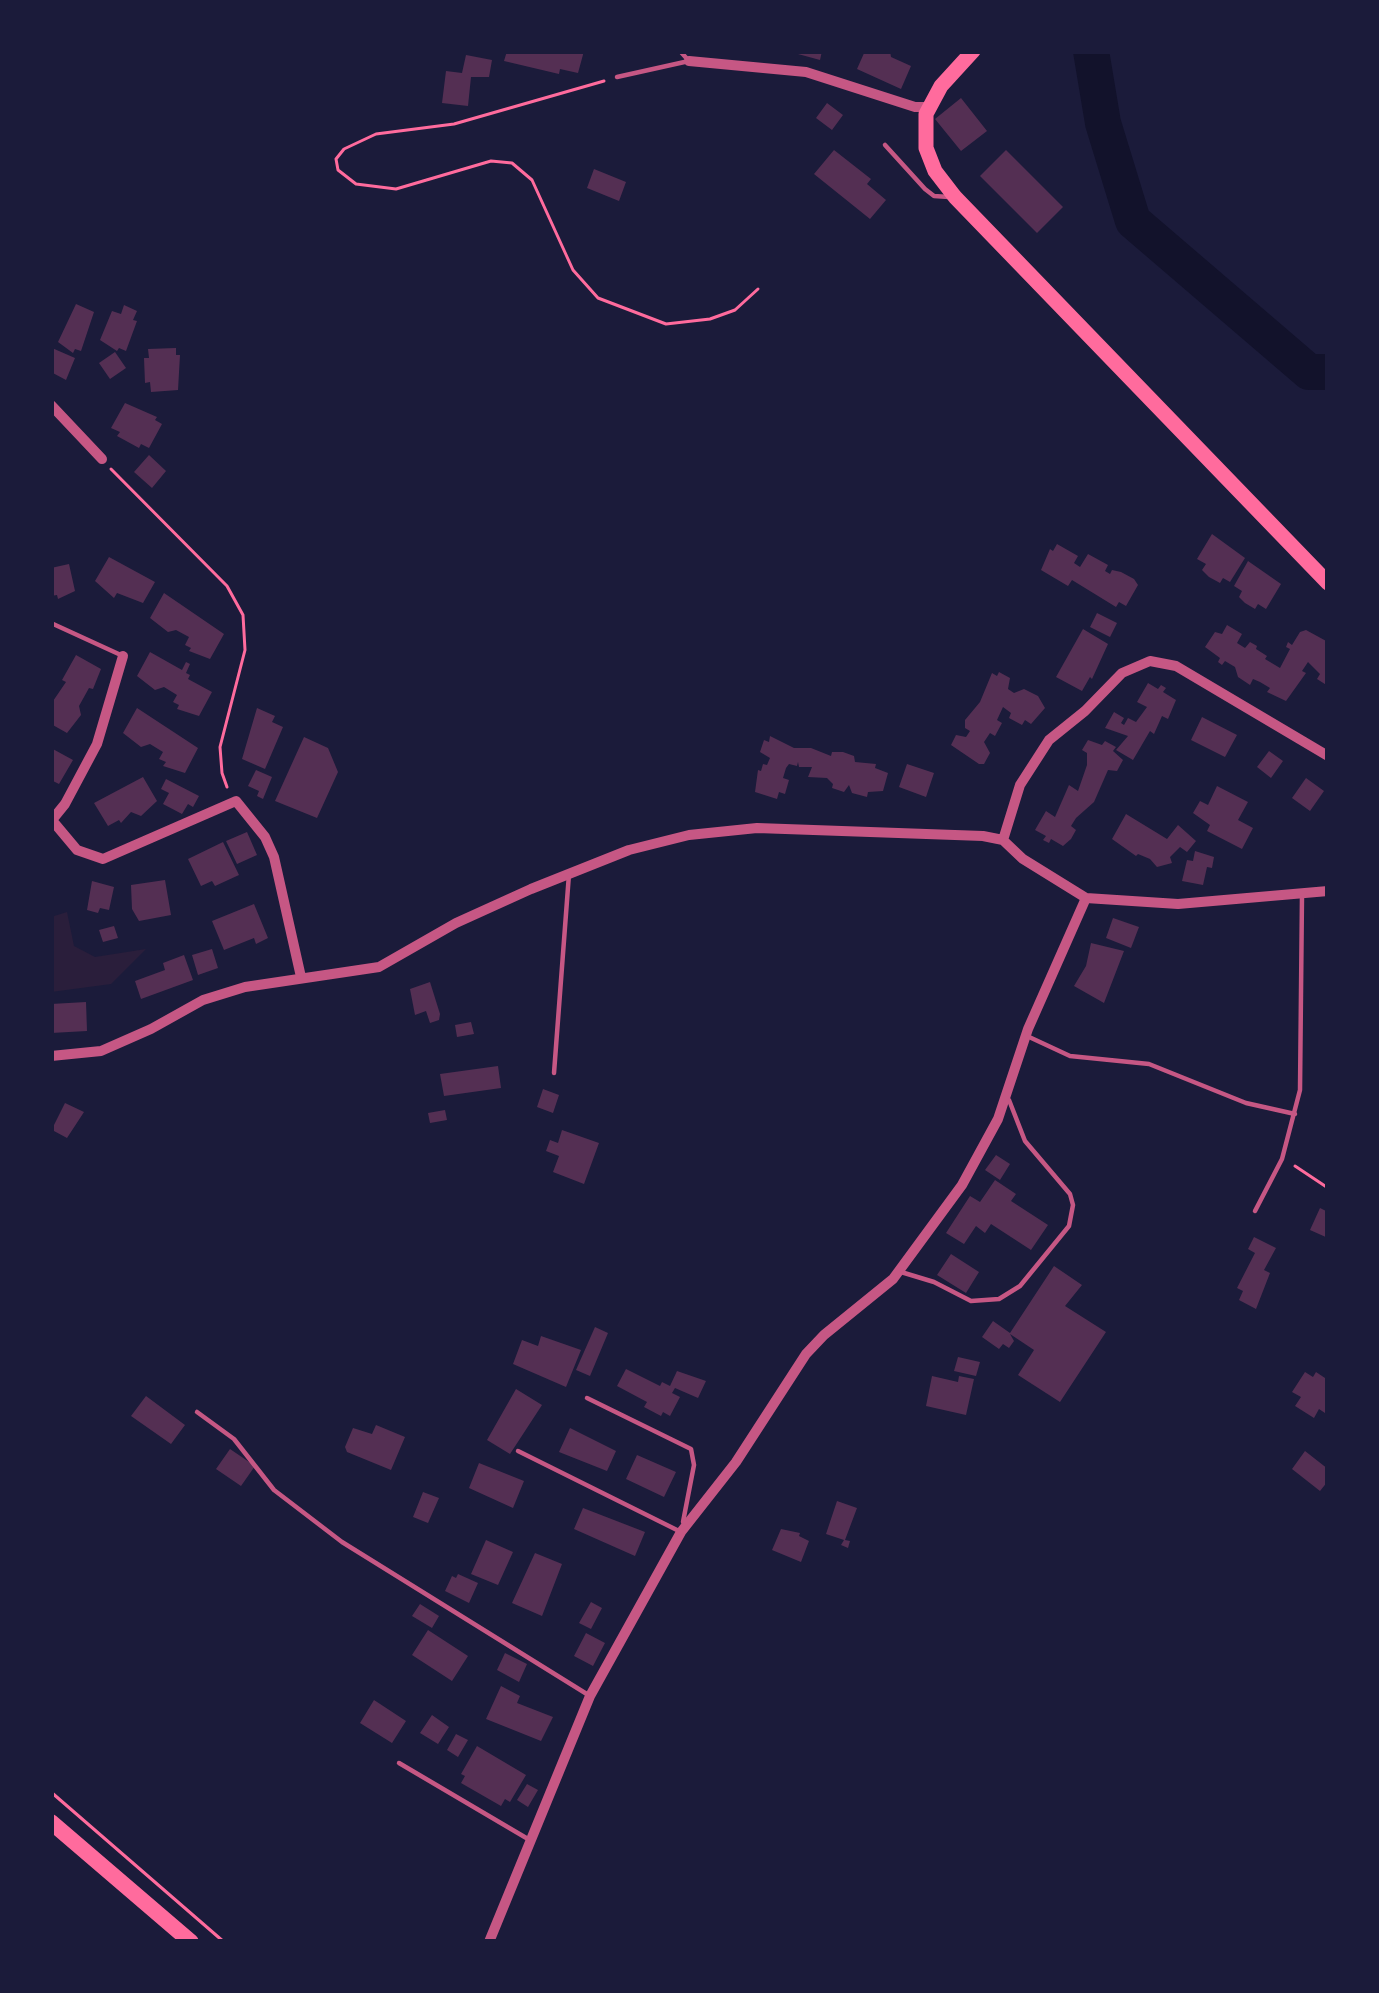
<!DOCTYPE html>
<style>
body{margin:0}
#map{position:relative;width:1379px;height:1993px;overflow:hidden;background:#1b1b3a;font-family:Cabin,sans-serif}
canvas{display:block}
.frame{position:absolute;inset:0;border:54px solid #1b1b3a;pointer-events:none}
</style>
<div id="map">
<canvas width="1379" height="1993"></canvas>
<div class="frame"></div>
</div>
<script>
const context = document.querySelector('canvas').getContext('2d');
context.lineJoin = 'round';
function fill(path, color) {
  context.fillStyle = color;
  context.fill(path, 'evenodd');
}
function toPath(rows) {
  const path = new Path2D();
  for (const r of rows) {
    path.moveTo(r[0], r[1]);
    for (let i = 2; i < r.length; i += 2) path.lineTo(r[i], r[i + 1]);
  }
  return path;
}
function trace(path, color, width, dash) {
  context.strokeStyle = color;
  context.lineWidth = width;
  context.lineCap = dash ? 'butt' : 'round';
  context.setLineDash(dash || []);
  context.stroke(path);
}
fill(toPath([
 [67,912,74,946,95,957,146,949,111,984,51,992,51,917]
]), '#2a1e3b');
trace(toPath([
 [1091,51,1103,123,1133,221,1309,372,1328,372]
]), '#12122b', 36);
fill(toPath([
 [507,51,584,51,578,73,560,69,559,74,504,61],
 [787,51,822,51,820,60],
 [865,51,890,51,891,57,911,66,901,89,857,69],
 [466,55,492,60,489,77,471,77,468,106,442,103,446,71,462,73],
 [961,98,987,131,961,151,935,119],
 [827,103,843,115,832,130,816,118],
 [834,150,871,179,867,184,886,200,870,219,814,174],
 [1006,150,1063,207,1037,233,980,176],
 [594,169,626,182,619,201,587,188],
 [76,304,94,312,81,351,75,349,73,353,58,342],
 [124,305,137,311,133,320,137,321,126,351,119,348,117,351,100,340,112,311,121,314],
 [52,348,75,358,66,380,51,372],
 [176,348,176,355,180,355,178,390,151,392,150,382,145,383,144,358,149,358,148,349],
 [115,352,126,368,110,379,99,363],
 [125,403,157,417,155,420,162,424,149,448,141,444,139,448,117,436,120,432,111,428],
 [149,455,166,471,152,488,134,472],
 [1212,534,1245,558,1230,582,1223,578,1220,583,1209,577,1202,570,1206,564,1197,559],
 [1057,544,1078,556,1074,563,1080,567,1088,554,1108,565,1105,571,1110,574,1112,570,1121,572,1134,579,1138,585,1126,606,1119,602,1116,607,1072,580,1068,586,1041,570,1050,549,1053,551],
 [109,557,155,582,143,603,117,593,114,598,95,581],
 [1248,561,1281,584,1266,609,1258,604,1255,609,1245,603,1239,597,1242,591,1234,586],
 [69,564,75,591,58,599,57,595,51,596,51,568],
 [164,593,224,634,210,659,189,651,191,648,185,645,189,637,176,630,168,632,150,618],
 [1097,613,1117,623,1110,637,1090,627],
 [1227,625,1242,634,1237,643,1245,648,1250,642,1257,646,1256,649,1267,656,1265,659,1280,668,1290,649,1286,647,1288,642,1292,645,1300,632,1306,630,1328,642,1328,686,1317,679,1320,674,1308,662,1302,671,1306,673,1286,701,1267,692,1270,688,1260,682,1253,679,1250,685,1238,677,1235,667,1225,661,1222,665,1218,662,1220,658,1205,647,1215,632,1222,634],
 [1083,629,1108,644,1092,679,1090,677,1082,691,1056,677],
 [150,652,182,670,186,662,190,664,186,673,190,675,188,679,212,692,199,716,177,709,179,705,173,702,177,695,164,687,155,690,137,676],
 [76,655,101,669,93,689,89,688,79,706,81,715,67,733,51,724,51,704,66,682,62,680],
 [999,672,1010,678,1008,689,1014,693,1024,689,1038,696,1045,708,1031,724,1025,720,1022,725,1009,718,1011,713,1003,707,997,720,1002,723,995,736,990,733,984,742,990,753,984,764,979,764,951,745,956,735,966,737,970,731,965,728,965,720,980,702,992,673,997,676],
 [1148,683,1158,689,1161,685,1166,688,1163,692,1176,700,1168,719,1162,716,1154,734,1150,731,1133,760,1116,750,1128,736,1105,728,1114,712,1124,718,1121,723,1124,725,1128,718,1136,722,1147,707,1137,702],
 [137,708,198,748,185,773,163,766,166,762,159,759,163,752,150,744,141,747,123,733],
 [257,708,275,716,272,722,283,727,265,769,242,759],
 [1202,717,1237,735,1225,757,1191,740],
 [770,736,794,748,811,748,831,756,832,752,843,752,854,756,855,762,876,764,875,768,888,773,883,791,868,792,867,797,852,793,849,785,844,792,832,788,833,784,827,778,808,777,812,767,799,767,798,762,797,766,789,764,786,768,783,778,789,780,785,794,779,792,777,799,755,792,758,770,761,771,763,764,767,765,770,758,760,752,764,740,769,742],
 [304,737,328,748,338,772,317,818,275,801],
 [1088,740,1102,745,1105,741,1116,747,1113,751,1123,760,1117,771,1108,770,1094,802,1076,818,1071,826,1076,830,1071,839,1063,846,1051,839,1049,843,1043,840,1046,836,1035,830,1046,811,1055,817,1069,785,1078,791,1087,765,1087,753,1082,750],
 [51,748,73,760,59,784,51,780],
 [1269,751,1283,761,1271,778,1257,767],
 [907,764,934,773,926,797,899,787],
 [256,770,272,777,263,799,257,796,259,791,248,786],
 [143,777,157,801,141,816,131,812,121,823,119,820,108,826,94,803],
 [1306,778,1324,791,1310,811,1292,798],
 [166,779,199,796,193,807,188,804,182,814,163,804,169,793,161,789],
 [1217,786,1248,802,1238,820,1253,828,1242,849,1207,831,1210,825,1193,813,1200,801,1208,805],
 [1126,814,1167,839,1178,825,1196,841,1187,852,1180,847,1170,857,1172,863,1157,867,1150,859,1138,854,1136,856,1112,839],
 [247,832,257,855,237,864,226,841],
 [223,842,239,875,215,886,212,881,201,886,188,859],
 [1195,851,1214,857,1212,868,1207,867,1203,885,1182,881,1187,860,1193,861],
 [165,880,171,915,139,921,132,909,131,885],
 [92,881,114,887,109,910,100,908,98,913,87,910],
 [254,904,268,938,256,944,254,938,224,950,212,921],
 [1113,918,1139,927,1131,948,1106,938],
 [114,926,118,938,103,942,99,930],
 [1091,943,1124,951,1104,1003,1074,986,1086,966],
 [212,949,218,968,198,975,192,955],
 [184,955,193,980,141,999,135,981,165,970,163,963],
 [430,982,440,1014,439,1020,430,1023,426,1011,415,1015,410,989],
 [86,1002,87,1031,51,1033,51,1004],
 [471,1022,474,1034,457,1037,455,1025],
 [498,1066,501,1088,444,1096,440,1074],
 [543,1089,559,1095,553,1113,537,1107],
 [65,1103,84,1112,67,1138,54,1131,54,1125],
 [445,1110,447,1120,430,1123,428,1113],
 [562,1130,599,1143,584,1184,553,1172,559,1156,546,1151,550,1140,558,1143],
 [996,1155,1010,1164,1000,1180,985,1170],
 [995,1180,1016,1194,1011,1201,1048,1225,1031,1250,991,1224,985,1233,976,1226,964,1244,946,1233,970,1196,980,1202],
 [1320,1208,1328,1212,1328,1238,1310,1230],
 [1254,1237,1276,1248,1264,1270,1270,1273,1256,1309,1239,1300,1243,1291,1237,1288,1255,1253,1248,1249],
 [951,1254,979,1272,966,1293,937,1275],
 [1054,1266,1082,1285,1065,1306,1106,1332,1060,1402,1018,1375,1034,1350,1010,1334,1014,1341,1009,1348,1003,1344,999,1349,982,1337,993,1321,1010,1333],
 [595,1327,608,1333,590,1376,576,1370],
 [541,1336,581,1350,566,1387,513,1364,522,1340,538,1346],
 [958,1357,980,1362,976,1376,954,1371],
 [626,1369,660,1386,662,1382,670,1386,677,1371,706,1381,698,1398,675,1388,672,1393,680,1397,670,1416,663,1412,661,1416,644,1407,647,1402,617,1386],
 [1305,1372,1313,1377,1316,1372,1328,1380,1328,1415,1319,1409,1314,1418,1295,1406,1301,1397,1292,1392],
 [932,1376,958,1382,959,1376,974,1379,966,1415,926,1406],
 [516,1389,542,1405,510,1454,487,1440],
 [146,1396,185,1425,171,1444,131,1416],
 [376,1425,405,1437,391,1470,347,1452,345,1447,353,1428,372,1434],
 [570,1428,616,1451,607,1471,559,1452],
 [230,1449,255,1466,241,1486,216,1469],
 [1305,1451,1328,1469,1328,1481,1320,1491,1292,1469],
 [637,1455,676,1472,664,1497,626,1479],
 [479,1463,524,1481,513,1508,469,1488],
 [423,1492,439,1498,428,1523,413,1517],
 [837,1501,857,1508,845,1540,850,1541,848,1548,841,1545,844,1540,826,1534],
 [583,1508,645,1532,635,1556,574,1529],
 [781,1529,800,1533,799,1536,809,1541,801,1562,772,1550],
 [486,1540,513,1552,498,1585,471,1574],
 [535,1553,562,1564,542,1616,512,1603],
 [458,1574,478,1583,469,1603,445,1591,452,1576,456,1578],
 [591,1602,602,1608,591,1629,579,1623],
 [420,1604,439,1616,432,1628,412,1616],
 [428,1630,468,1656,452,1681,412,1655],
 [586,1633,605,1643,593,1666,574,1656],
 [505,1653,527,1664,519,1682,497,1670],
 [501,1686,520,1696,517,1703,553,1717,541,1741,486,1719],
 [374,1700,406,1721,392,1743,360,1723],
 [432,1715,449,1727,438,1744,420,1733],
 [456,1734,468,1740,458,1757,447,1750],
 [477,1746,526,1775,510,1802,505,1799,501,1806,461,1783,465,1776,461,1774],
 [527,1784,538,1790,528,1807,517,1800]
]), '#542f53');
trace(toPath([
 [604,81,454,124,376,134,344,149,336,159,338,170,356,184,396,189,491,161,512,163,532,180,573,270,598,298,666,324,710,319,735,310,758,289],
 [111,469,227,586,243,615,245,650,220,747,222,773,227,787],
 [1295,1166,1328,1188],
 [51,1792,224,1942]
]), '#ff6b9d', 3);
trace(toPath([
 [680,51,689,61],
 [617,77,689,61],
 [885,145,925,189,934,196,949,197],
 [51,623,123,656],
 [1027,1036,1070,1056,1149,1064,1246,1103,1295,1114],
 [554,1073,569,874],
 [1255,1211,1282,1159,1300,1090,1302,895],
 [901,1272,934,1282,971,1301,999,1299,1020,1286,1069,1226,1073,1205,1070,1194,1025,1141,1009,1100],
 [587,1398,691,1449,694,1465,683,1522],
 [197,1412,234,1439,274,1490,342,1542,590,1696],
 [518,1451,681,1532],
 [399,1763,528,1839]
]), '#c65784', 4.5);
trace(toPath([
 [689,61,806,72,915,107,929,107],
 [51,405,102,459],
 [51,819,77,850,103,859,236,801,265,837,274,857,301,977],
 [52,820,65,804,97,744,123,656],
 [1003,840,1020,785,1049,740,1085,711,1122,673,1150,661,1176,666,1328,756],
 [51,1056,101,1051,151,1029,203,1000,245,987,379,967,456,923,531,889,629,850,689,835,757,828,983,836,1003,840,1023,859,1086,898,1178,904,1328,891],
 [489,1942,590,1696,681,1532,736,1462,806,1354,824,1335,893,1279,962,1185,998,1119,1028,1029,1086,898]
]), '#c65784', 10);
trace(toPath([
 [973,51,941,86,926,114,926,148,935,171,955,197,1328,583]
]), '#ff6b9d', 15);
trace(toPath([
 [51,1822,191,1942]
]), '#ff6b9d', 16);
</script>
